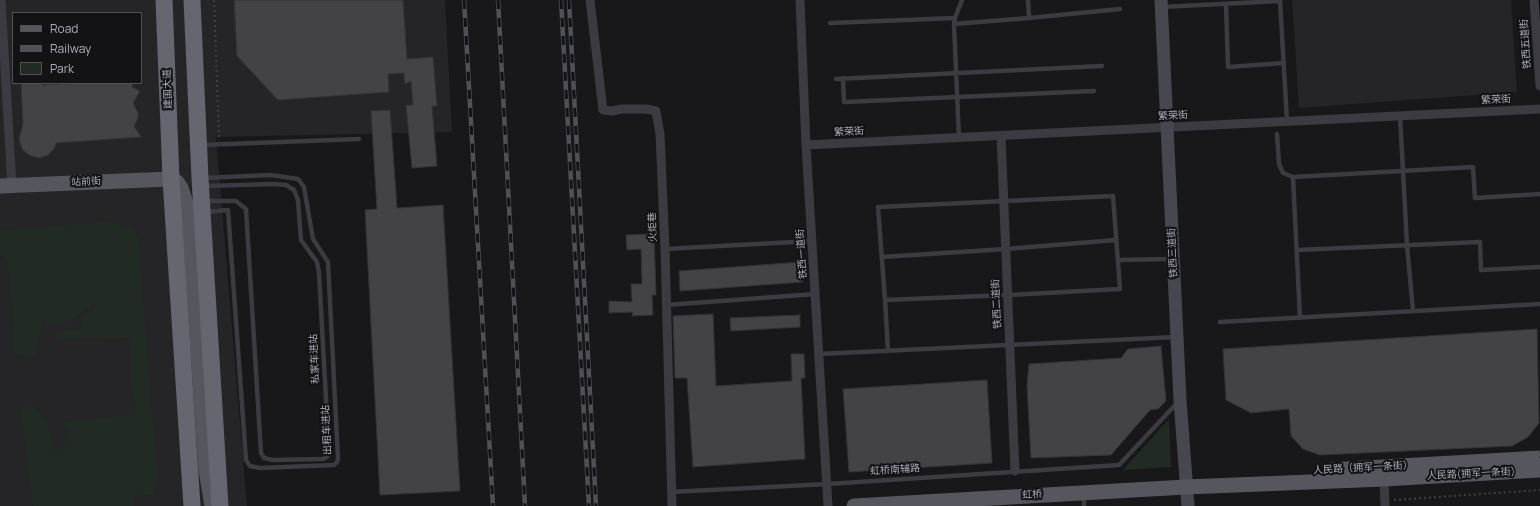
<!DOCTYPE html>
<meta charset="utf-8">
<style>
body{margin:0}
#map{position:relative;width:1540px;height:506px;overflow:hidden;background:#18181a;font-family:Manrope,sans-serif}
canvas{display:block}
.legend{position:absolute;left:12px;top:12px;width:130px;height:72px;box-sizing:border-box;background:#131315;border:1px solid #505157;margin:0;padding:5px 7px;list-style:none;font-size:12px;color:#abadb9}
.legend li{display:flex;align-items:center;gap:8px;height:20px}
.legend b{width:20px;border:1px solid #505157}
</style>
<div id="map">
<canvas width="1540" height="506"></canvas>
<ul class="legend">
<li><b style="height:5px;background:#55565e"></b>Road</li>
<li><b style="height:5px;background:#505158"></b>Railway</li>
<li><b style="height:11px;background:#222a24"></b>Park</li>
</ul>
</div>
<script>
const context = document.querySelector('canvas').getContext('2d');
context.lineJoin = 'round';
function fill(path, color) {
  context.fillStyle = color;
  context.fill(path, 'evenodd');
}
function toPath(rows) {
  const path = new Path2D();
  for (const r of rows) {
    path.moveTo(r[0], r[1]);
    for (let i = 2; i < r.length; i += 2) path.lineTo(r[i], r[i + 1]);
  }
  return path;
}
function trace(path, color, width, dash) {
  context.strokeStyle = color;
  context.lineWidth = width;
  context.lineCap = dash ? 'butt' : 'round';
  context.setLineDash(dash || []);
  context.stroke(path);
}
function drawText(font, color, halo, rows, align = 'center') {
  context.font = font + ' Manrope,"Noto Sans SC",sans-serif';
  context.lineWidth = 4;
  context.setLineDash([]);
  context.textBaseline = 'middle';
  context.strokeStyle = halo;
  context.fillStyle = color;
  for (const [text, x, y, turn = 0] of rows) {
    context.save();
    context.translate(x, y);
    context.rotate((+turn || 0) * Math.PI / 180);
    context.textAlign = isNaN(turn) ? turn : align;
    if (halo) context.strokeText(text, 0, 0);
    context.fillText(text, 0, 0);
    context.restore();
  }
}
fill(toPath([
 [0,0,445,0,452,132,216,137,247,506,0,506],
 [13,13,141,13,141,83,13,83],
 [1292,0,1511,0,1517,92,1299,108]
]), '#252427');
fill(toPath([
 [113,221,122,227,133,228,139,239,152,413,159,482,152,495,133,496,133,506,33,506,20,407,34,406,47,421,53,442,50,450,68,448,61,441,72,430,59,422,137,414,131,385,130,361,131,338,57,339,56,335,58,331,81,328,81,321,96,306,94,304,70,321,56,326,42,322,35,357,13,353,14,321,7,259,0,255,0,230],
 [1169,419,1171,467,1123,470]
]), '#222a24');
const building = toPath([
 [234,0,403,0,407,59,433,57,437,106,432,106,437,166,412,168,406,105,413,105,411,81,405,84,404,73,388,74,389,92,278,100,237,56,234,0],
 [21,83,42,83,42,85,82,83,133,83,132,87,140,91,133,103,138,113,138,118,134,126,141,137,56,143,54,149,48,155,39,158,29,155,22,149,19,139,23,124,21,83],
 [390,110,397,208,443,205,460,491,380,495,365,210,377,209,371,111,390,110],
 [654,234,656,295,652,295,653,315,632,316,633,312,609,313,609,301,632,302,631,284,642,284,641,249,627,250,626,235,654,234],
 [801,262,803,282,680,291,679,271,801,262],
 [713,314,716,386,792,381,791,354,804,354,805,378,801,378,805,459,693,467,687,378,675,378,673,316,713,314],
 [800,315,800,327,731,331,730,318,800,315],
 [1537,329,1539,423,1528,437,1512,446,1320,455,1303,449,1291,436,1289,409,1251,413,1226,400,1223,349,1537,329],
 [1161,346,1166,401,1158,409,1150,410,1111,455,1031,458,1027,386,1029,364,1121,358,1128,349,1161,346],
 [987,380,992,463,849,472,843,389,987,380]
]);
fill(building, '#434247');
trace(building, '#333236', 1);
trace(toPath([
 [214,0,219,137],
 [1394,500,1540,490]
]), '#3f4046', 2, [2, 3]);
trace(toPath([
 [1028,0,1029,18],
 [1280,0,1287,121],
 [1226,4,1228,67,1284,63],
 [1162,7,1280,1],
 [830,23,955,18],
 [954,24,1029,18,1120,9],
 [843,78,844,102,1094,91],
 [836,79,1102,66],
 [1400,116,1407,245,1413,311],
 [1277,134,1279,164,1283,173,1293,177],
 [959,138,954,24,955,18,962,0],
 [202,145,359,139],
 [203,178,271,175,298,179,304,187,313,239,328,262,338,459,337,462,334,465,260,468,250,466,246,460,228,210,206,212],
 [205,186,274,184,286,185,294,190,298,200,301,240,317,262,319,273,329,453,327,457,323,459,272,460,264,458,261,453,246,209,236,201,205,201],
 [665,249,812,241],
 [1297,250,1480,242,1481,270,1540,267],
 [882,257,1006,249,1116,240],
 [1118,260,1172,259],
 [885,300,1008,295,1120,289,1113,196,878,207,885,300,888,351],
 [666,305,815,294],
 [1300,318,1293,177,1473,167,1475,198,1540,194],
 [1220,322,1540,304],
 [819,354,1176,337],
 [671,492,828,484,1119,465,1178,402],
 [1084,496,1084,506]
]), '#3b3b41', 4.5);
trace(toPath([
 [1,0,12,186],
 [590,0,603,110,612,111,622,109,646,109,656,111,660,134,665,249,672,506],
 [800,0,806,145,828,506],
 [1534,0,1540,86],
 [1001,136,1015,471],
 [806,145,1540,109],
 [1384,479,1385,506]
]), '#3b3b41', 9);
trace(toPath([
 [1161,0,1180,400,1188,506]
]), '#47484f', 13);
trace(toPath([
 [0,186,171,179,177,182,181,188,186,203,189,220,206,470,212,506],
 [1331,470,1540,458],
 [854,506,1186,487,1384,479,1540,470]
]), '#55565e', 15);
trace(toPath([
 [164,0,171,179,192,506],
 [192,0,200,178,220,506]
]), '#65666f', 17);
const rail = toPath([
 [464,0,493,506],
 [498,0,525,506],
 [561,0,589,506],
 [569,0,596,506]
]);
trace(rail, '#505158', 4.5);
trace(rail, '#131315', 3, [9]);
trace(toPath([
 [1540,451,1540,458]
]), '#3f4046', 2, [2, 3]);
drawText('10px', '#abadb9', '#131315', [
 ["铁西五道街",1526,44,-94],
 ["建国大道",168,89,-92],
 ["繁荣街",1496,100,-3],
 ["繁荣街",1173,116,-3],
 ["繁荣街",849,132,-3],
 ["站前街",86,182,-3],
 ["火炬巷",653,227,-92],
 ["铁西三道街",1173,253,-93],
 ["铁西一道街",802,254,-94],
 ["铁西二道街",997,304,-93],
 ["私家车进站",315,359,-93],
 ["出租车进站",327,430,-93],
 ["人民路（拥军一条街）",1363,468,-3],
 ["虹桥南辅路",895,470,-4],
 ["人民路(拥军一条街)",1471,474,-3],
 ["虹桥",1032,495,-3]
]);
</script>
